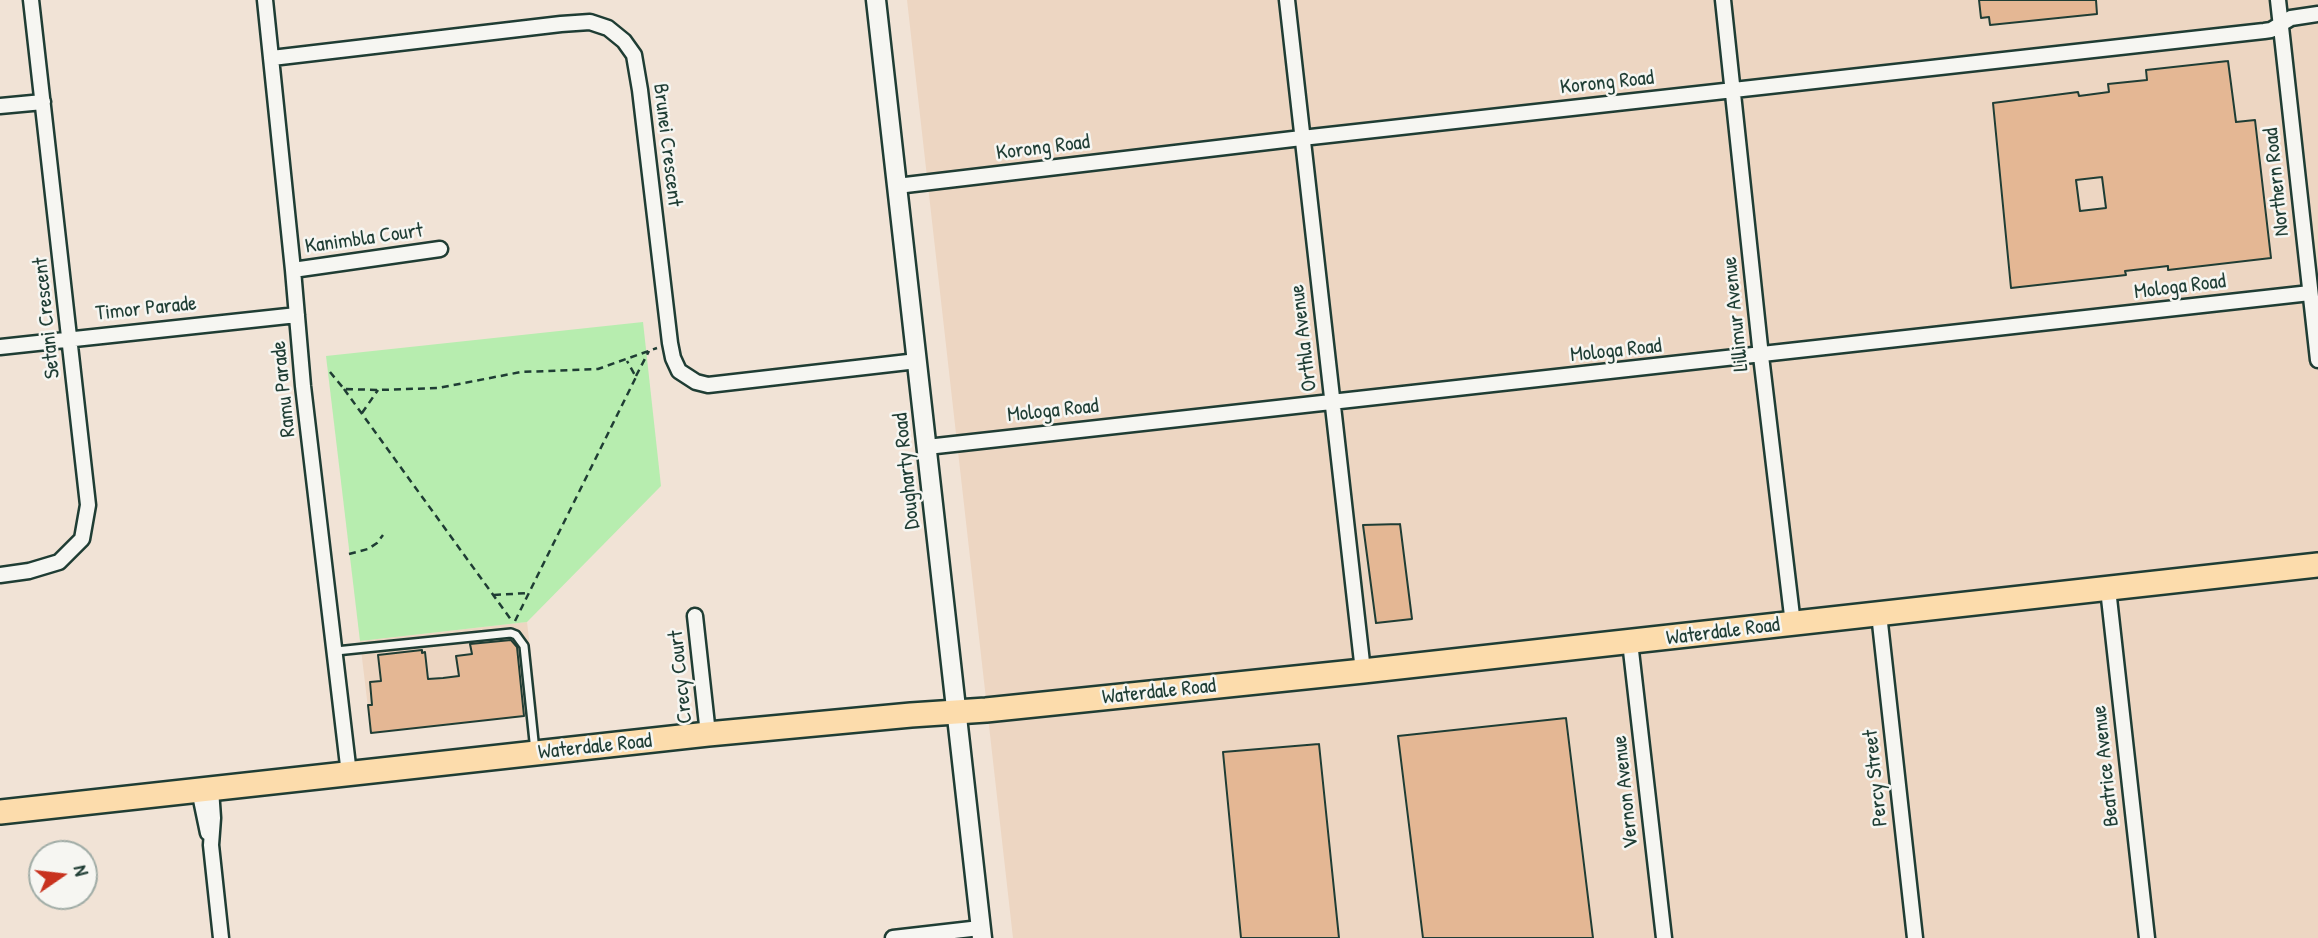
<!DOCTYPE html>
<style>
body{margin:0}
#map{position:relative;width:2318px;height:938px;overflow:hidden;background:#f1e3d6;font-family:"Patrick Hand",sans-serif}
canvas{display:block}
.north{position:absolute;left:28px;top:840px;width:70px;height:70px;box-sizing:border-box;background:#f6f6f2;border:2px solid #a0aca6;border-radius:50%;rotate:76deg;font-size:19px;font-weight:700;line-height:28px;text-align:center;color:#1f3d34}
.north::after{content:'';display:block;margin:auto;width:24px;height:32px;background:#c8321e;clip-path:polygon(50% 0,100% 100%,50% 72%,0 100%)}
</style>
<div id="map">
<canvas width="2318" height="938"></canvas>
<div class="north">N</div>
</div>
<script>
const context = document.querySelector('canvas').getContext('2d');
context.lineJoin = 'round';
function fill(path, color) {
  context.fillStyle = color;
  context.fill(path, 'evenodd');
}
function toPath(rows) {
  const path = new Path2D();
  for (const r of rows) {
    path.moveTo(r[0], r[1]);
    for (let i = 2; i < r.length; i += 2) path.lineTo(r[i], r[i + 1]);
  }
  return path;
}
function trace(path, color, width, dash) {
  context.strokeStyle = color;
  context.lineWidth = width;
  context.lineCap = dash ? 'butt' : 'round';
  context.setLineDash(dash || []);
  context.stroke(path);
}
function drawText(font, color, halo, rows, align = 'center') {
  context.font = font + ' "Patrick Hand",sans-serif';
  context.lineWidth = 5;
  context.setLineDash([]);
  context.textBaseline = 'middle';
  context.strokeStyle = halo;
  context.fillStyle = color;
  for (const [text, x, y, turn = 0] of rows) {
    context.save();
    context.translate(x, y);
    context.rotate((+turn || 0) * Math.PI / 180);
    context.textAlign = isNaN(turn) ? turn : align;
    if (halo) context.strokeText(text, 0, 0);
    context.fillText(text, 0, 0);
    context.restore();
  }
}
fill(toPath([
 [907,0,2318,0,2318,938,1013,938],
 [527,622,538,715,371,733,360,641]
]), '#edd6c2');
fill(toPath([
 [643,322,661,486,527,622,360,641,326,356]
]), '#b7edaf');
const building = toPath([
 [1979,0,2096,0,2097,14,1990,25,1989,17,1981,18,1979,0],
 [2228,61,2236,122,2255,120,2271,258,2168,270,2168,266,2125,271,2126,275,2011,288,1993,103,2078,92,2079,96,2109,92,2108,84,2147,80,2146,70,2228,61],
 [2102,177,2106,208,2080,211,2076,180,2102,177],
 [1400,524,1412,619,1376,623,1363,525,1400,524],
 [511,640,517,647,524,716,371,733,368,705,372,705,370,682,381,681,378,655,422,650,422,653,425,652,428,679,443,678,459,676,456,656,472,654,470,644,511,640],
 [1566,718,1593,938,1423,938,1398,736,1566,718],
 [1319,744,1339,938,1241,938,1223,752,1319,744]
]);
fill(building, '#e4b794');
trace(building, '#1f3d34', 2);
const service = toPath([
 [336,651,511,633,516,635,524,646,535,751]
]);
const minor = toPath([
 [265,0,293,270,303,386,349,774],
 [1287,0,1363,671],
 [1723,0,1761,356,1793,624],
 [2278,0,2318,360],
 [272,58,561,24,590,22,608,28,624,41,634,55,640,90,670,343,673,358,679,371,696,382,708,385,917,361],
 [0,106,43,102],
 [897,186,1293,139,2264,31,2271,30,2291,18,2318,14],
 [293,270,440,249],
 [0,347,297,315],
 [927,447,2310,293],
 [0,575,29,571,59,562,82,539,88,505,31,0],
 [2108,589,2147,938],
 [1879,614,1915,938],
 [695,616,708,734],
 [1630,642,1664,938],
 [211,789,213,818,211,845,221,938],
 [199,790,208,833],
 [893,938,980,928]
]);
const tertiary = toPath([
 [876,0,982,938]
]);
const primary = toPath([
 [0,812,708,734,911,715,986,710,1363,671,2318,565]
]);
trace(service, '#1f3d34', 12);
trace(minor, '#1f3d34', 19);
trace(tertiary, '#1f3d34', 23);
trace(primary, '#1f3d34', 28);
trace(toPath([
 [330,372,344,389,378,390,438,388,521,372,598,369,657,348],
 [636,376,649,351],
 [344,389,512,621],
 [362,413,378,390],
 [349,554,368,549,377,543,383,535],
 [494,595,528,593],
 [515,621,636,377,627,361]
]), '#1f3d34', 2.5, [7, 5]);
trace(service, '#f6f6f2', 7);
trace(minor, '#f6f6f2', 14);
trace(tertiary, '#f6f6f2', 18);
trace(primary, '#fcdcac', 23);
drawText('21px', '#1f3d34', '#f6f6f2', [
 ["Korong Road",1607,83,-6],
 ["Brunei Crescent",667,145,83],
 ["Korong Road",1043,148,-7],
 ["Northern Road",2277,182,-96],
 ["Kanimbla Court",364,239,-8],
 ["Mologa Road",2180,287,-7],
 ["Timor Parade",146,309,-6],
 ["Lillimur Avenue",1736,314,-96],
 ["Setani Crescent",47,318,-96],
 ["Orthla Avenue",1304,338,-97],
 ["Mologa Road",1616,351,-6],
 ["Ramu Parade",284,389,-96],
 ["Mologa Road",1053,411,-6],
 ["Dougharty Road",907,471,-96],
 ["Waterdale Road",1723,632,-7],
 ["Crecy Court",681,677,-96],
 ["Waterdale Road",1159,692,-6],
 ["Waterdale Road",595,747,-6],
 ["Beatrice Avenue",2106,766,-96],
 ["Percy Street",1876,778,-96],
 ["Vernon Avenue",1626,792,-96]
]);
</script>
